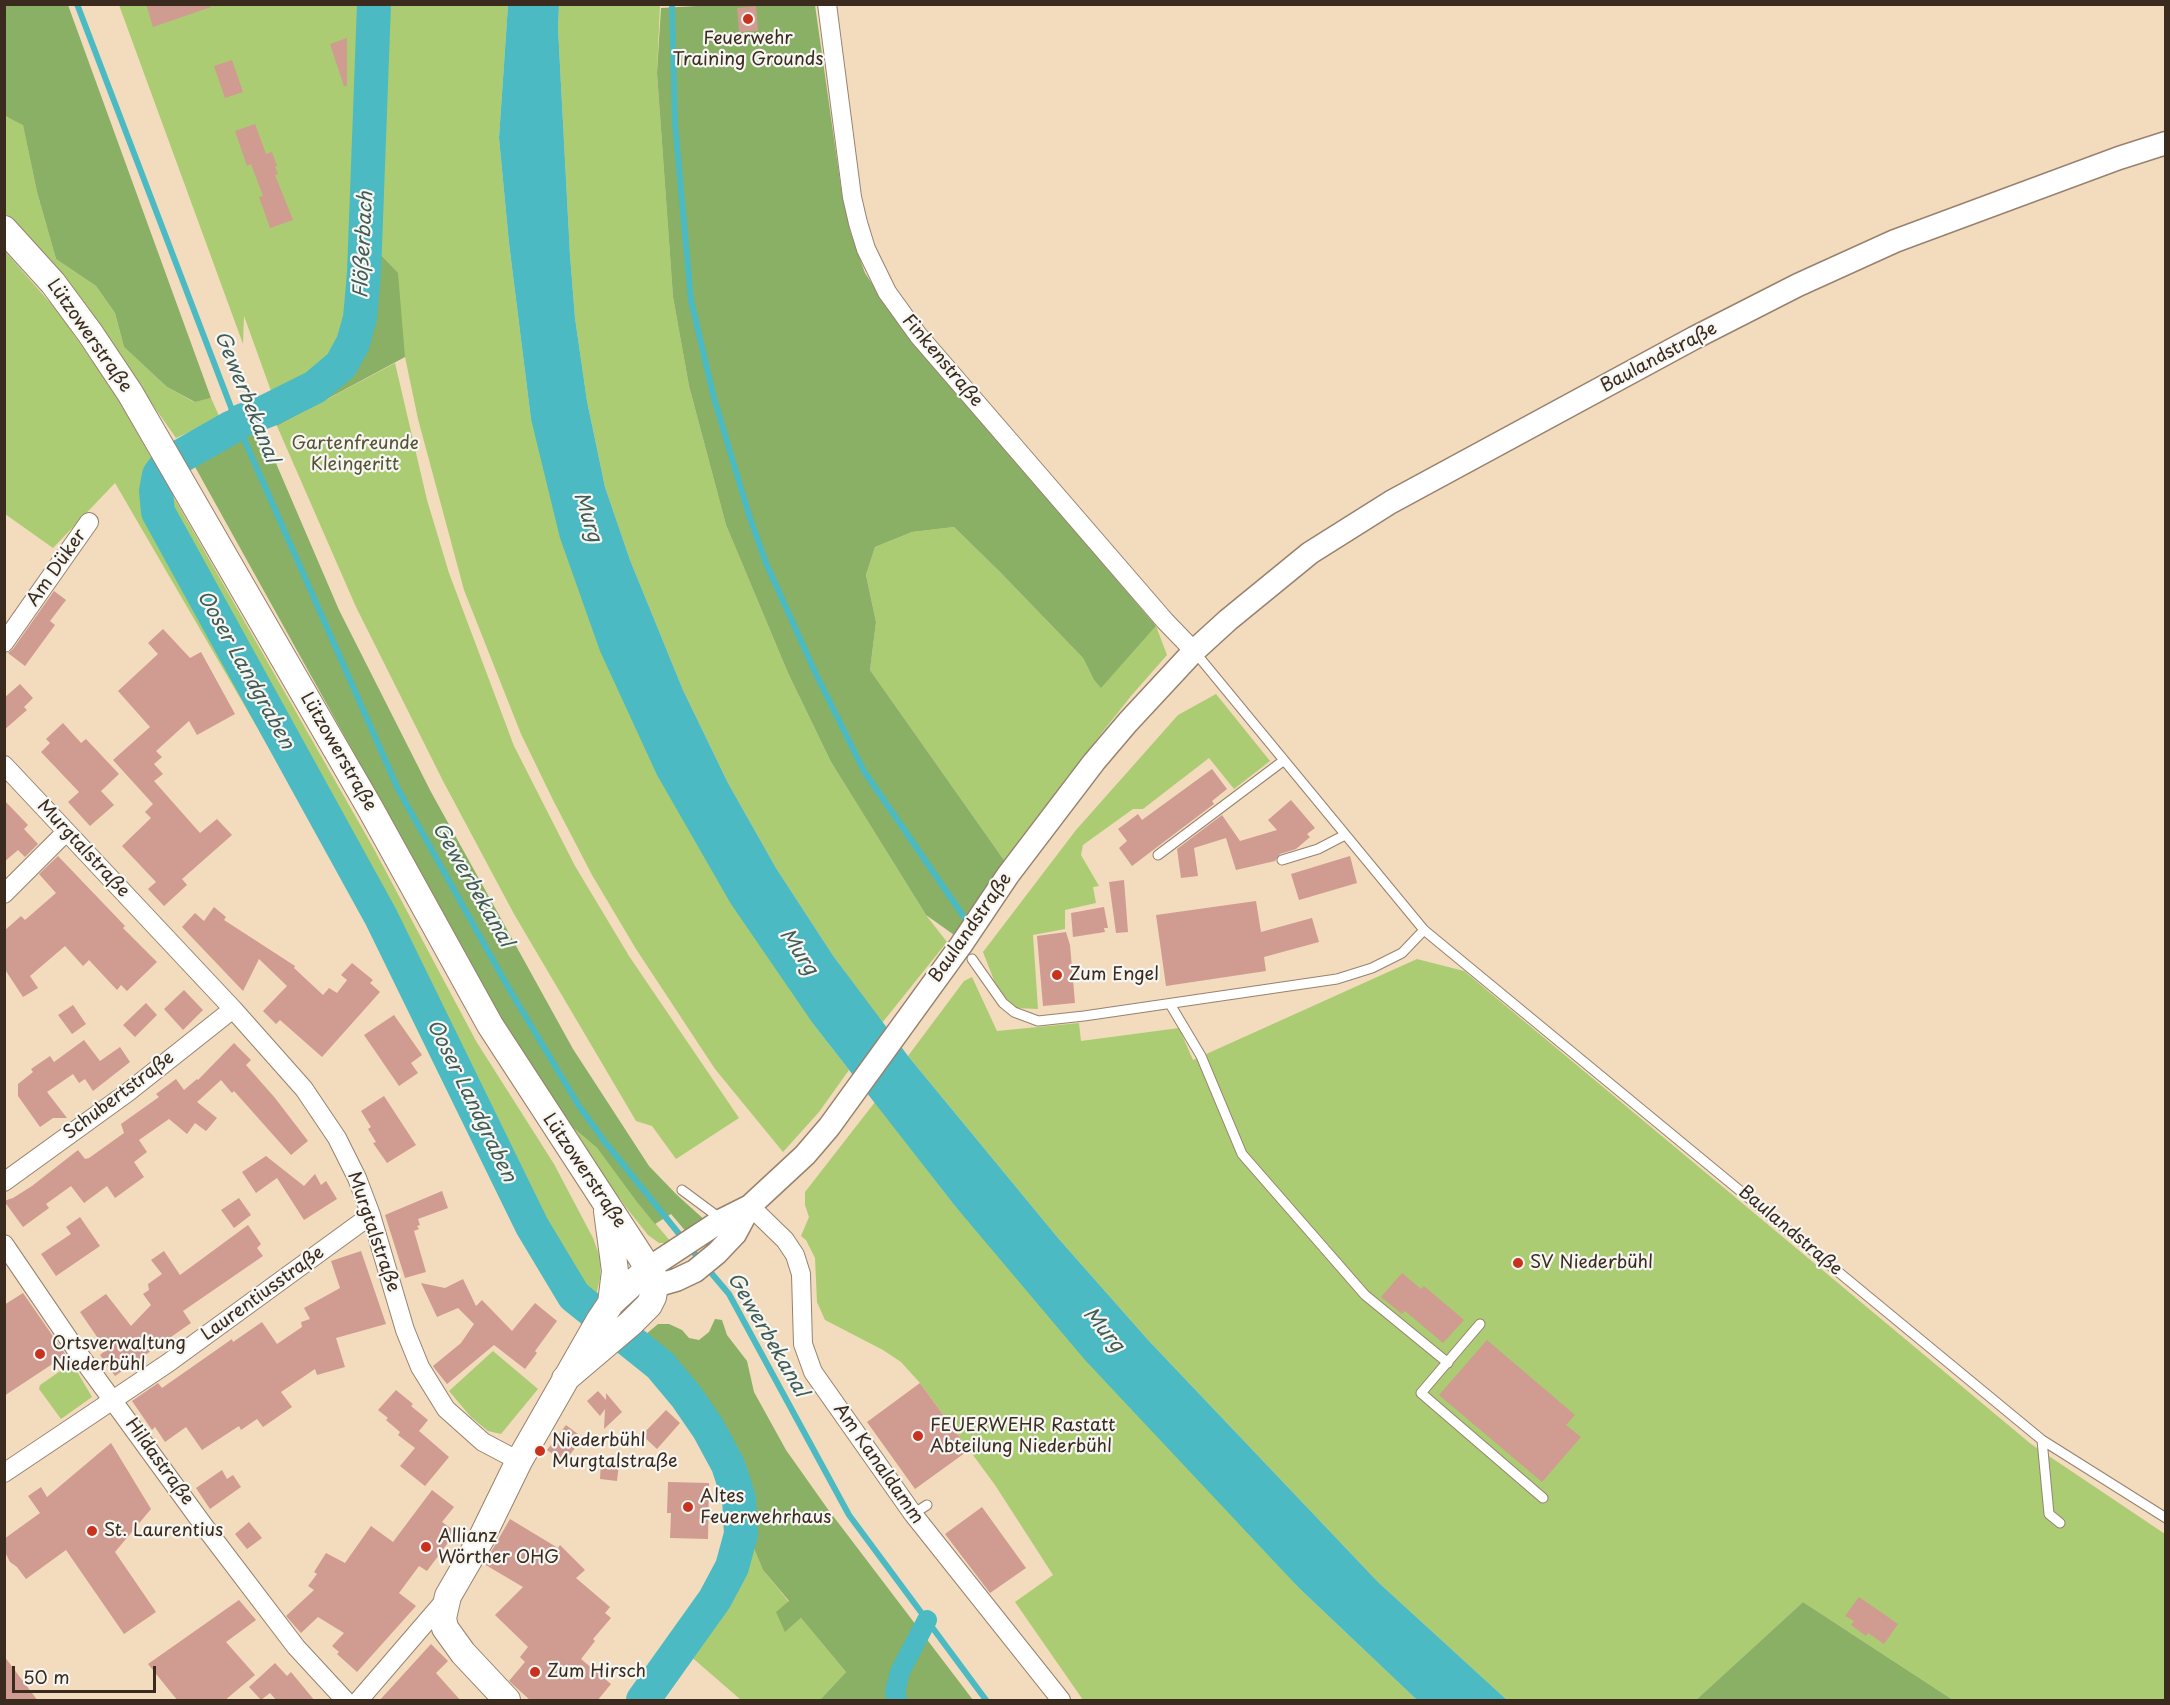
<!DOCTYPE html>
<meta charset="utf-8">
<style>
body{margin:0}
#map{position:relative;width:2170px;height:1705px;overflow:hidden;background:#f3dbbd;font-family:"Playpen Sans",sans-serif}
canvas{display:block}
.frame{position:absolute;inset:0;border:6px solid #3b2a1e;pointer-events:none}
.scale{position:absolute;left:12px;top:1666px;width:144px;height:27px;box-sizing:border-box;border:3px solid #3b2a1e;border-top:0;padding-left:8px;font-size:18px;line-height:21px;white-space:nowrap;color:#3b2a1e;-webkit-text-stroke:4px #f6f6f2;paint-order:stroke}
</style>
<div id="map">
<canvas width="2170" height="1705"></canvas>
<div class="frame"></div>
<div class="scale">50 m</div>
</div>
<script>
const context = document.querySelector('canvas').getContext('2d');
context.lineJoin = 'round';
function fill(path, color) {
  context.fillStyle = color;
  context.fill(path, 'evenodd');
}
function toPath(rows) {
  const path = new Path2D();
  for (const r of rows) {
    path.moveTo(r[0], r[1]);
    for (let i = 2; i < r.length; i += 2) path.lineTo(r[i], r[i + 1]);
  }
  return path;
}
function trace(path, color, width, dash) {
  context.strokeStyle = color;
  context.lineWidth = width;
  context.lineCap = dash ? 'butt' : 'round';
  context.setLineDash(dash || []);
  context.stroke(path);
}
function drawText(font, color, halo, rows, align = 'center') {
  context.font = font + ' "Playpen Sans",sans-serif';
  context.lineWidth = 4.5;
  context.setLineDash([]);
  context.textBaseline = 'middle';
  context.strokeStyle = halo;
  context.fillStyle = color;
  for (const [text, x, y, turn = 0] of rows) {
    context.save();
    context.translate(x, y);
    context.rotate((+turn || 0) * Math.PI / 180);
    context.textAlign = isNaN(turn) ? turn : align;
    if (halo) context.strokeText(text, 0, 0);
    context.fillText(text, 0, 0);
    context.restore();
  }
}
fill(toPath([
 [119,5,370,5,359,272,354,317,339,358,325,373,307,386,275,402,244,316,243,344],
 [381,5,508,5,499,138,509,243,531,419,814,1025,849,1070,819,1112,783,1152,715,1069,636,949,592,875,553,800,521,734,464,590,418,419,405,357,370,244],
 [559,5,660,5,657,73,673,297,689,386,726,525,788,673,831,762,926,915,947,942,882,1023,834,957,776,868,728,783,683,690,630,560,605,487,587,401,575,318,570,255,558,28],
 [4,116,23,124,37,192,56,259,96,286,115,313,124,347,167,387,194,402,211,398,220,418,176,438,98,327,5,213],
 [4,250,59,313,115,394,374,849,476,1041,554,1164,593,1238,601,1260,600,1278,595,1300,585,1320,550,1282,536,1257,451,1088,396,966,115,483,53,548,5,514],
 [395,363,427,500,449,573,514,746,575,866,629,956,739,1118,676,1159,652,1126,636,1121,514,914,443,781,356,607,277,426],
 [954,527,1000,572,1083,658,1094,680,1101,687,1156,626,1167,655,1131,696,1067,777,1006,863,870,670,876,622,866,575,875,547,912,532],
 [1216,694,1270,761,1234,789,1209,758,1143,809,1133,809,1083,845,1081,855,1099,886,1093,887,1096,903,1065,910,1065,929,1033,935,1038,1009,1015,1008,997,988,983,952,1076,830,1178,715],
 [1417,959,1464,971,2031,1444,2165,1534,2165,1700,1953,1700,1803,1602,1696,1700,1507,1700,1378,1582,1149,1341,1058,1238,908,1056,964,981,972,977,997,1031,1079,1023,1081,1041,1179,1028,1193,1060],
 [875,1102,955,1206,1299,1588,1417,1700,1083,1700,1015,1602,1053,1575,995,1485,920,1383,901,1362,883,1350,825,1320,817,1302,815,1258,806,1240,801,1236,809,1217,805,1205,805,1192],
 [564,1120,597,1148,636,1201,672,1243,659,1243,648,1235,625,1206],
 [493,1351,538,1389,501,1434,488,1431,471,1417,449,1391],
 [72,1363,92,1397,61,1419,39,1389,40,1385],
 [750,1539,763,1570,789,1602,786,1631,801,1618,846,1672,820,1700,741,1700,688,1654,719,1608,740,1570]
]), '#accc73');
fill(toPath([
 [5,4,68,5,211,398,195,402,167,387,124,347,115,313,96,286,56,259,37,192,23,125,5,116],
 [732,4,815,5,841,188,850,231,865,273,897,322,1156,626,1101,688,1094,680,1083,658,1000,572,954,527,912,532,875,547,866,575,876,622,870,670,1006,863,957,937,926,915,831,762,788,673,726,525,689,386,673,297,657,73,661,8],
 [370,244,398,273,405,357,277,426,274,418,331,386,359,344,369,303],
 [260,426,339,610,431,792,573,1049,649,1166,677,1195,707,1222,688,1234,671,1214,655,1224,636,1201,597,1148,564,1120,515,1043,194,465],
 [715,1319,722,1320,727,1335,747,1361,754,1392,786,1450,827,1508,973,1700,820,1700,846,1672,801,1618,785,1632,776,1612,789,1601,763,1570,750,1539,750,1512,742,1483,725,1443,702,1404,681,1376,662,1358,638,1341,658,1324,669,1324,682,1330,689,1338,699,1340,709,1332],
 [1803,1602,1953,1700,1696,1700]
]), '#89b065');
fill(toPath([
 [508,5,559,5,558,28,570,255,575,318,587,401,605,487,630,560,683,690,728,783,776,868,834,957,908,1056,1058,1238,1149,1341,1378,1582,1507,1700,1417,1700,1299,1588,1085,1360,955,1206,814,1025,731,904,657,775,600,651,560,538,531,419,509,243,499,138]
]), '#4cbac2');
trace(toPath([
 [77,4,237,423,398,789,508,987,579,1106,605,1142,684,1240],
 [672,4,675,123,691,300,714,398,749,515,766,563,816,674,864,771,964,917],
 [153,495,156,491],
 [690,1248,729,1294,849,1515,986,1700]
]), '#4cbac2', 6);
trace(toPath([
 [897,1700,895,1692,900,1672,927,1620]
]), '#4cbac2', 20);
trace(toPath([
 [241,421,269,410,315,387,341,365,353,343,360,318,364,273,374,4],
 [232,427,167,464,159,475,156,491,158,512,381,917,532,1226,574,1296,660,1365,686,1396,708,1428,728,1465,739,1498,741,1534,732,1567,715,1599,643,1700]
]), '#4cbac2', 34);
fill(toPath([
 [146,4,210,4,211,7,153,27],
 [756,6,758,31,739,32,737,8],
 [347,38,347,86,344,86,330,44],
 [232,60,243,92,225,98,214,66],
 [255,124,266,154,272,152,277,166,275,167,278,174,275,175,293,220,270,228,259,197,263,196,251,164,247,166,235,131],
 [54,591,66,600,50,621,55,625,25,666,8,653,13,649],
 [163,629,190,658,201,652,235,714,197,735,189,721,156,751,162,757,154,764,163,774,154,781,200,833,217,819,232,835,182,879,187,885,164,906,148,889,156,882,122,846,151,818,145,812,153,804,113,760,150,727,118,691,158,654,148,643],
 [20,684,33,698,24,707,27,710,4,730,4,698],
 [63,723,81,743,86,739,119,774,101,791,114,805,90,826,68,802,79,792,41,752,50,743,46,739],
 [1212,769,1227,789,1212,801,1214,804,1132,866,1119,848,1127,841,1118,829,1138,814,1142,820],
 [4,800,28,825,24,829,38,844,25,857,18,850,4,862],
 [1291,800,1315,828,1307,834,1310,837,1296,849,1280,854,1275,861,1236,870,1226,838,1194,848,1198,876,1181,878,1177,849,1222,815,1240,841,1277,830,1268,820],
 [58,856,125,926,123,928,157,962,127,991,121,985,117,990,89,960,83,966,65,946,30,976,38,988,23,997,4,968,4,931,21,916,25,920,56,893,39,874],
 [1350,856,1357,883,1299,900,1291,874],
 [1124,880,1128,932,1116,933,1109,882],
 [1256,901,1261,932,1312,918,1319,942,1264,957,1266,971,1166,986,1156,915],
 [214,907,226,917,224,920,295,966,294,968,323,995,329,988,337,993,347,980,341,975,352,963,373,980,370,983,380,992,322,1057,280,1020,276,1024,263,1011,287,986,259,959,243,991,182,927,195,913,204,921],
 [1104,907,1108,928,1104,928,1105,932,1073,937,1071,913],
 [1066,932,1070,945,1075,1003,1043,1006,1037,936],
 [184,990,203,1010,183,1030,164,1009],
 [146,1003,157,1015,135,1037,123,1025],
 [73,1005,86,1024,72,1034,58,1015],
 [394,1015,422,1055,411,1063,418,1073,399,1086,364,1035],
 [84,1040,100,1061,120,1047,130,1062,93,1091,85,1079,79,1083,73,1074,47,1092,67,1118,53,1118,40,1127,18,1096,18,1084,33,1072,31,1069,50,1056,54,1062],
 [234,1043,251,1060,246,1065,275,1098,308,1141,291,1155,234,1091,232,1093,221,1080,197,1102,217,1118,206,1131,195,1123,187,1134,169,1119,139,1140,147,1152,134,1162,144,1177,115,1198,107,1186,84,1203,71,1186,46,1204,49,1208,23,1227,4,1201,13,1198,32,1186,78,1150,85,1159,89,1158,124,1133,121,1124,159,1097,156,1094,176,1079,184,1090,197,1079,198,1080],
 [384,1096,416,1145,387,1163,373,1143,376,1142,368,1129,371,1127,361,1111],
 [266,1156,304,1186,315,1174,321,1185,326,1181,337,1199,304,1220,277,1178,256,1193,242,1172],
 [442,1191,448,1208,418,1219,420,1225,417,1226,419,1229,414,1231,426,1272,405,1278,385,1215],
 [239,1198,251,1215,234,1228,221,1210],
 [80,1217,100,1246,56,1276,41,1254,71,1234,66,1227],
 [248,1225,261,1244,257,1248,263,1256,183,1311,191,1323,115,1376,100,1355,106,1350,80,1312,106,1294,131,1326,151,1305,143,1294,149,1290,148,1284,162,1274,151,1260,164,1251,180,1275],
 [361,1251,386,1324,336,1338,345,1367,317,1375,315,1369,281,1392,292,1407,263,1427,257,1419,241,1430,239,1426,202,1450,186,1427,165,1442,155,1427,152,1430,132,1401,158,1383,162,1388,232,1339,233,1342,262,1322,277,1344,302,1327,301,1322,310,1319,304,1308,340,1288,331,1261],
 [1402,1273,1421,1289,1424,1286,1464,1320,1443,1343,1405,1311,1402,1314,1381,1297],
 [463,1279,476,1306,482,1300,512,1331,535,1303,557,1321,535,1351,537,1353,525,1369,494,1345,447,1384,435,1369,433,1366,461,1343,474,1324,458,1308,437,1317,421,1283,445,1288],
 [23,1293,66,1355,4,1396,4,1305],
 [1487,1340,1575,1415,1566,1425,1581,1437,1542,1482,1439,1395],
 [920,1383,969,1450,915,1489,867,1422],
 [396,1390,413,1404,411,1406,428,1420,419,1431,449,1457,425,1486,400,1466,415,1448,398,1435,400,1432,386,1420,388,1418,378,1410],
 [598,1391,606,1400,606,1393,622,1412,604,1429,605,1409,600,1416,587,1401],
 [666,1410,680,1423,657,1449,642,1435],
 [566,1425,583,1438,564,1462,547,1450],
 [111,1443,151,1509,115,1552,156,1612,124,1634,66,1550,26,1579,17,1567,10,1562,4,1550,4,1539,40,1513,28,1496,41,1487,47,1497],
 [601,1462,619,1463,617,1481,600,1479],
 [222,1470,227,1479,233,1475,241,1487,210,1509,196,1488],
 [668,1482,709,1483,708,1539,670,1538,671,1513,667,1513],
 [432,1490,454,1507,442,1522,456,1532,427,1571,419,1566,399,1593,416,1606,357,1672,337,1654,339,1652,332,1646,344,1633,318,1617,301,1633,286,1616,314,1590,308,1586,317,1574,314,1572,326,1553,345,1563,371,1526,393,1542],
 [982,1507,1026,1568,990,1593,945,1534],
 [510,1519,558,1548,560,1545,585,1570,576,1578,610,1607,605,1613,611,1618,593,1639,595,1641,581,1659,611,1684,597,1701,531,1701,509,1681,525,1662,520,1657,528,1647,495,1615,523,1587,484,1564],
 [249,1522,262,1538,247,1549,235,1534],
 [1859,1597,1898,1624,1884,1644,1868,1633,1866,1636,1851,1625,1854,1621,1845,1616],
 [239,1600,256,1620,226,1642,255,1675,224,1701,178,1701,148,1664],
 [431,1644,448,1661,436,1673,461,1701,379,1701],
 [4,1656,38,1701,4,1701],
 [275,1663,287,1676,291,1672,315,1701,277,1701,270,1693,261,1700,249,1687]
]), '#d09b90');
const service = toPath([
 [1194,651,1424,930,2042,1440,2166,1518],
 [1158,855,1283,761],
 [1282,860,1318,849,1345,835],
 [972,959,1003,1003,1014,1012,1038,1021,1084,1016,1337,979,1372,968,1402,953,1424,930],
 [1170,1004,1201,1056,1242,1154,1365,1295,1448,1363],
 [682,1190,721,1219],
 [1480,1324,1421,1393,1543,1498],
 [2042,1440,2049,1514,2060,1523],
 [913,1514,927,1505]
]);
const minor = toPath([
 [827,4,852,197,858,223,866,249,887,292,918,335,1165,621,1194,651],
 [4,643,89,522],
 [4,765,233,1009,304,1089,337,1138,357,1178,371,1215,405,1330,420,1367,446,1409,483,1442,519,1461],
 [4,894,66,832],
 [4,1182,127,1093,233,1009],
 [750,1206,785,1240,795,1255,801,1274,803,1344,813,1372,913,1514,1061,1700],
 [4,1244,81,1357,207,1530,296,1647,345,1700],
 [4,1473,168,1363,371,1215],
 [359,1700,446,1599]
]);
const tertiary = toPath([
 [649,1268,722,1220,750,1206],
 [655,1286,676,1280,695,1271,717,1253,735,1234,750,1206,805,1155,829,1127,961,945,1008,875,1094,762,1128,722,1194,651,1228,620,1310,553,1391,502,1694,338,1798,285,1895,241,2119,158,2166,143]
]);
const secondary = toPath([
 [4,229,53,283,90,333,130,393,370,808,490,1025,654,1277,655,1286,653,1297,649,1305,631,1323,565,1379],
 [607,1211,615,1271,611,1303],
 [507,1700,463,1653,445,1628,443,1618,448,1596,481,1539,519,1461,599,1321,611,1303,649,1268]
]);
trace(service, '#97826e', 11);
trace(minor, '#97826e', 20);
trace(tertiary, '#97826e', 25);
trace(secondary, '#97826e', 28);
trace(service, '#fff', 9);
trace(minor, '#fff', 18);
trace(tertiary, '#fff', 22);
trace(secondary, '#fff', 26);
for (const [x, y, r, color] of [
 [748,19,6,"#c8321e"],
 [1057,975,6,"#c8321e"],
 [1518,1263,6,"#c8321e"],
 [40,1354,6,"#c8321e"],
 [918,1436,6,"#c8321e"],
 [540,1451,6,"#c8321e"],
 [688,1507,6,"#c8321e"],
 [92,1531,6,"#c8321e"],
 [426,1547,6,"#c8321e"],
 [535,1672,6,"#c8321e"]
]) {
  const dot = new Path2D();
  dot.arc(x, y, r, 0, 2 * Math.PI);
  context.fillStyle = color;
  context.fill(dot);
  trace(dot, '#f6f6f2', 2);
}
drawText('18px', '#3b2a1e', '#f6f6f2', [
 ["Feuerwehr",748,39,"center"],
 ["Training Grounds",748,60,"center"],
 ["Zum Engel",1069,975],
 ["SV Niederbühl",1530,1263],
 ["Ortsverwaltung",52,1344],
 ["Niederbühl",52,1365],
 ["FEUERWEHR Rastatt",930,1426],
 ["Abteilung Niederbühl",930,1447],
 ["Niederbühl",552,1441],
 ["Murgtalstraße",552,1462],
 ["Altes",700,1497],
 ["Feuerwehrhaus",700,1518],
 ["St. Laurentius",104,1531],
 ["Allianz",438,1537],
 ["Wörther OHG",438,1558],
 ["Zum Hirsch",547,1672]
], 'left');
drawText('18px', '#3b2a1e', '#f6f6f2', [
 ["Lützowerstraße",89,336,55],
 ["Baulandstraße",1659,358,-28],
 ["Finkenstraße",942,361,50],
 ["Am Düker",57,568,-55],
 ["Lützowerstraße",338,752,60],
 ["Murgtalstraße",83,849,47],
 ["Baulandstraße",971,928,-55],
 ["Schubertstraße",119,1096,-37],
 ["Lützowerstraße",584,1171,56],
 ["Baulandstraße",1790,1231,40],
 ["Murgtalstraße",373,1232,71],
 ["Laurentiusstraße",263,1294,-36],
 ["Hildastraße",159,1462,54],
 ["Am Kanaldamm",878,1464,55]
]);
drawText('18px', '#575233', '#f6f6f2', [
 ["Gartenfreunde",355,444],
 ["Kleingeritt",355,465]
]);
drawText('italic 20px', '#415c57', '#f6f6f2', [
 ["Flößerbach",364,245,-87],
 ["Gewerbekanal",246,397,68],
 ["Murg",587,517,72],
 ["Ooser Landgraben",245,670,61],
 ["Gewerbekanal",472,885,60],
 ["Murg",798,952,56],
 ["Ooser Landgraben",471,1101,64],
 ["Murg",1103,1330,50],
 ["Gewerbekanal",767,1335,60]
]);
</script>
